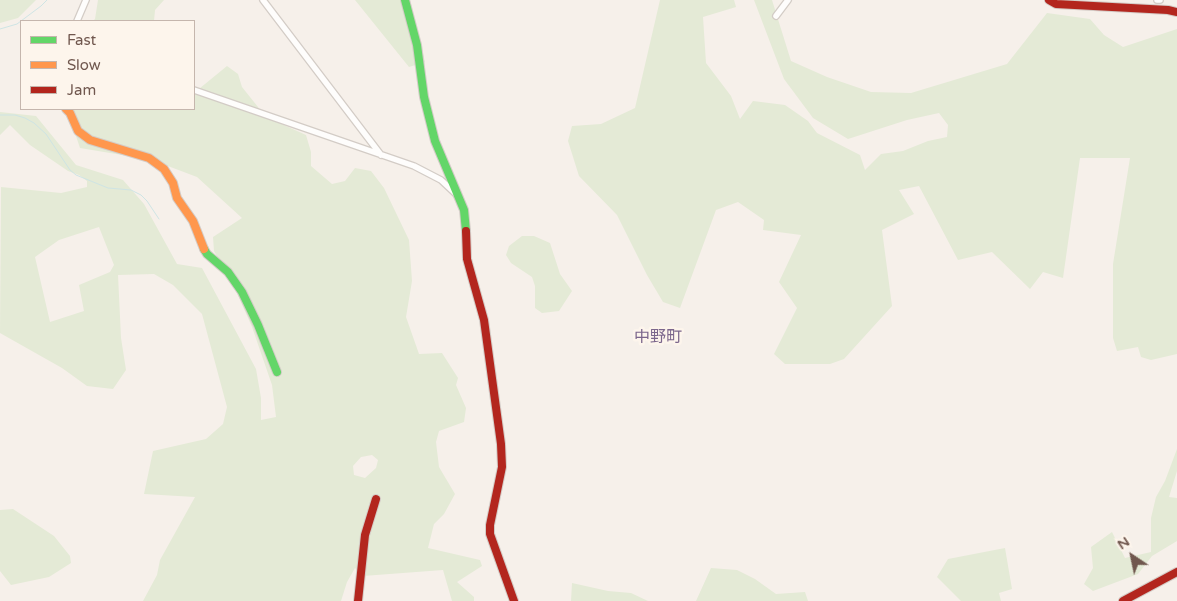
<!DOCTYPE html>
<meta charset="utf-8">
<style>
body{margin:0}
#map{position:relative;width:1177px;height:601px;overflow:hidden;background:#f6f0ea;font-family:"Varela Round",sans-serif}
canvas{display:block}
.legend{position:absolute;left:20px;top:20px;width:175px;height:90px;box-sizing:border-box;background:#fdf5ec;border:1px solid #c5b6ad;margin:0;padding:6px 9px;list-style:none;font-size:15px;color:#70574e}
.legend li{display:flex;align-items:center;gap:10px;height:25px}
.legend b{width:25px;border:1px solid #c5b6ad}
.north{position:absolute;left:1107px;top:531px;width:50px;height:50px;-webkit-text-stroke:4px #fdf5ec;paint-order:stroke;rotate:326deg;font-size:14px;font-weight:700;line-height:20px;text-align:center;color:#70574e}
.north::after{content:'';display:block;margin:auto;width:18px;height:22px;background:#70574e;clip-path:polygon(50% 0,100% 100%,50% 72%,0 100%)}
</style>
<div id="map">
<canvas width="1177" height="601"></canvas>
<ul class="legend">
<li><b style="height:6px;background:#63d668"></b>Fast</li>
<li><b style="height:6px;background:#ff974d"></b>Slow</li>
<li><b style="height:6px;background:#b3261e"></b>Jam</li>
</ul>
<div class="north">N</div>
</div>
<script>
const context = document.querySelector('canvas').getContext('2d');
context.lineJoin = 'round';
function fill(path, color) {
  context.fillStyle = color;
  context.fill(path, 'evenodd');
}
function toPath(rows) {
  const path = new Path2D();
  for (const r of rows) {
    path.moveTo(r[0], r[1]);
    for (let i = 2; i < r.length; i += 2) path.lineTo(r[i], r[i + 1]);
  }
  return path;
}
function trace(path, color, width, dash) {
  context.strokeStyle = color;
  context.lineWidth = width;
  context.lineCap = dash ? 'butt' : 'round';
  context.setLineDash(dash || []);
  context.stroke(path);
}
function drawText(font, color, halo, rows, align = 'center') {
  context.font = font + ' "Varela Round","Noto Sans JP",sans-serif';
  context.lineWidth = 5;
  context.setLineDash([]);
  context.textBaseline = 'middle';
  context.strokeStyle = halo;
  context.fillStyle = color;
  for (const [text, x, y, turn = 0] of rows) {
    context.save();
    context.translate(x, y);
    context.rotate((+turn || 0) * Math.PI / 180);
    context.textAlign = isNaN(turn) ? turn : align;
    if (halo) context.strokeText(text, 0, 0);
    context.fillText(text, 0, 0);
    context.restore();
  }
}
fill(toPath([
 [0,0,36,0,18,18,0,23],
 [98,0,164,0,155,10,154,21,93,21,95,19],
 [355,0,410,0,425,62,409,67],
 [660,0,734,0,736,7,703,17,706,63,731,96,740,119,753,101,785,105,808,121,817,133,860,155,865,170,881,154,903,151,928,141,947,137,948,125,939,113,907,120,848,139,813,118,784,79,754,0,772,0,791,61,827,77,871,92,911,93,1007,64,1047,13,1090,19,1104,35,1123,47,1177,29,1177,354,1151,360,1141,357,1138,347,1117,351,1113,338,1113,264,1130,158,1080,158,1063,278,1043,272,1030,289,992,252,958,260,919,186,899,190,914,214,882,230,892,306,844,359,830,364,785,364,774,354,797,308,779,282,801,235,763,230,764,220,738,202,716,210,680,308,663,302,647,275,617,215,579,176,568,141,572,126,601,124,635,108],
 [227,66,238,74,242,87,266,117,306,135,311,152,311,166,332,184,345,181,355,168,371,171,384,188,409,240,412,281,406,317,419,354,442,353,458,378,456,385,466,408,464,422,439,431,436,442,439,467,455,494,444,514,434,524,428,548,480,560,482,566,457,582,474,597,474,601,452,601,443,570,363,576,355,568,347,582,341,601,143,601,157,575,160,560,195,497,144,494,153,451,206,439,223,424,227,407,202,314,173,285,154,274,118,275,121,338,126,370,113,389,87,386,62,368,0,333,1,187,61,193,87,187,87,181,79,175,68,171,30,145,10,125,0,135,0,112,36,116,76,165,123,180,144,204,177,264,202,268,256,369,261,398,261,420,276,417,272,385,252,327,236,291,214,251,213,237,242,218,197,177,152,160,80,148,67,109,194,109,194,93],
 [99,227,114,265,110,272,79,285,84,311,50,322,35,257,59,240],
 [372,455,378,460,376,468,365,478,354,475,353,466,361,457],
 [522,236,534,236,550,243,560,274,572,291,559,311,542,313,535,308,535,286,532,277,511,263,506,255,509,246],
 [1177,449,1177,471,1169,497,1177,498,1177,541,1152,556,1138,574,1093,591,1084,584,1093,568,1091,547,1112,532,1125,558,1151,552,1151,518,1156,497,1165,481],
 [13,509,54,536,70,556,71,563,49,577,11,585,0,571,0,510],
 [1005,548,1012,589,999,593,1001,601,961,601,937,577,948,559],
 [711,568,737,570,755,579,776,594,805,592,808,601,696,601],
 [572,583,608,591,631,593,648,601,571,601]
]), '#e4ead6');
trace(toPath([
 [0,29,17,24,41,6,47,0],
 [0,115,15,115,25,118,34,123,46,134,70,170,76,175,108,188,131,190,141,195,147,201,159,219]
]), '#cee4e4', 1);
const street = toPath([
 [263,0,381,155],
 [1157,0,1160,0],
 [776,16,788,0],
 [77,21,86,0],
 [194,90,414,166,441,180,456,194]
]);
const fast = toPath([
 [405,0,417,45,424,97,435,141,464,210,466,231],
 [204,249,207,254,228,272,242,292,258,325,277,372]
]);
const slow = toPath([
 [66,109,70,113,78,131,90,140,149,158,164,169,173,183,177,198,193,221,204,249]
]);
const jam = toPath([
 [1049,0,1056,4,1168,10,1177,12],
 [466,231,467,259,484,320,501,444,502,467,490,525,490,534,514,601],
 [358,601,365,535,376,499],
 [1123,601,1177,572]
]);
trace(street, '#d3ccc6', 8);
trace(fast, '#d4ccc7', 10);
trace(slow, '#d4ccc7', 10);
trace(jam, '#d4ccc7', 10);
trace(street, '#fefdfc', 5.5);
trace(fast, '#63d668', 8);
trace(slow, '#ff974d', 8);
trace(jam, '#b3261e', 8);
drawText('16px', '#7b668c', '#fdf5ec', [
 ["中野町",658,338]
]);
</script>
